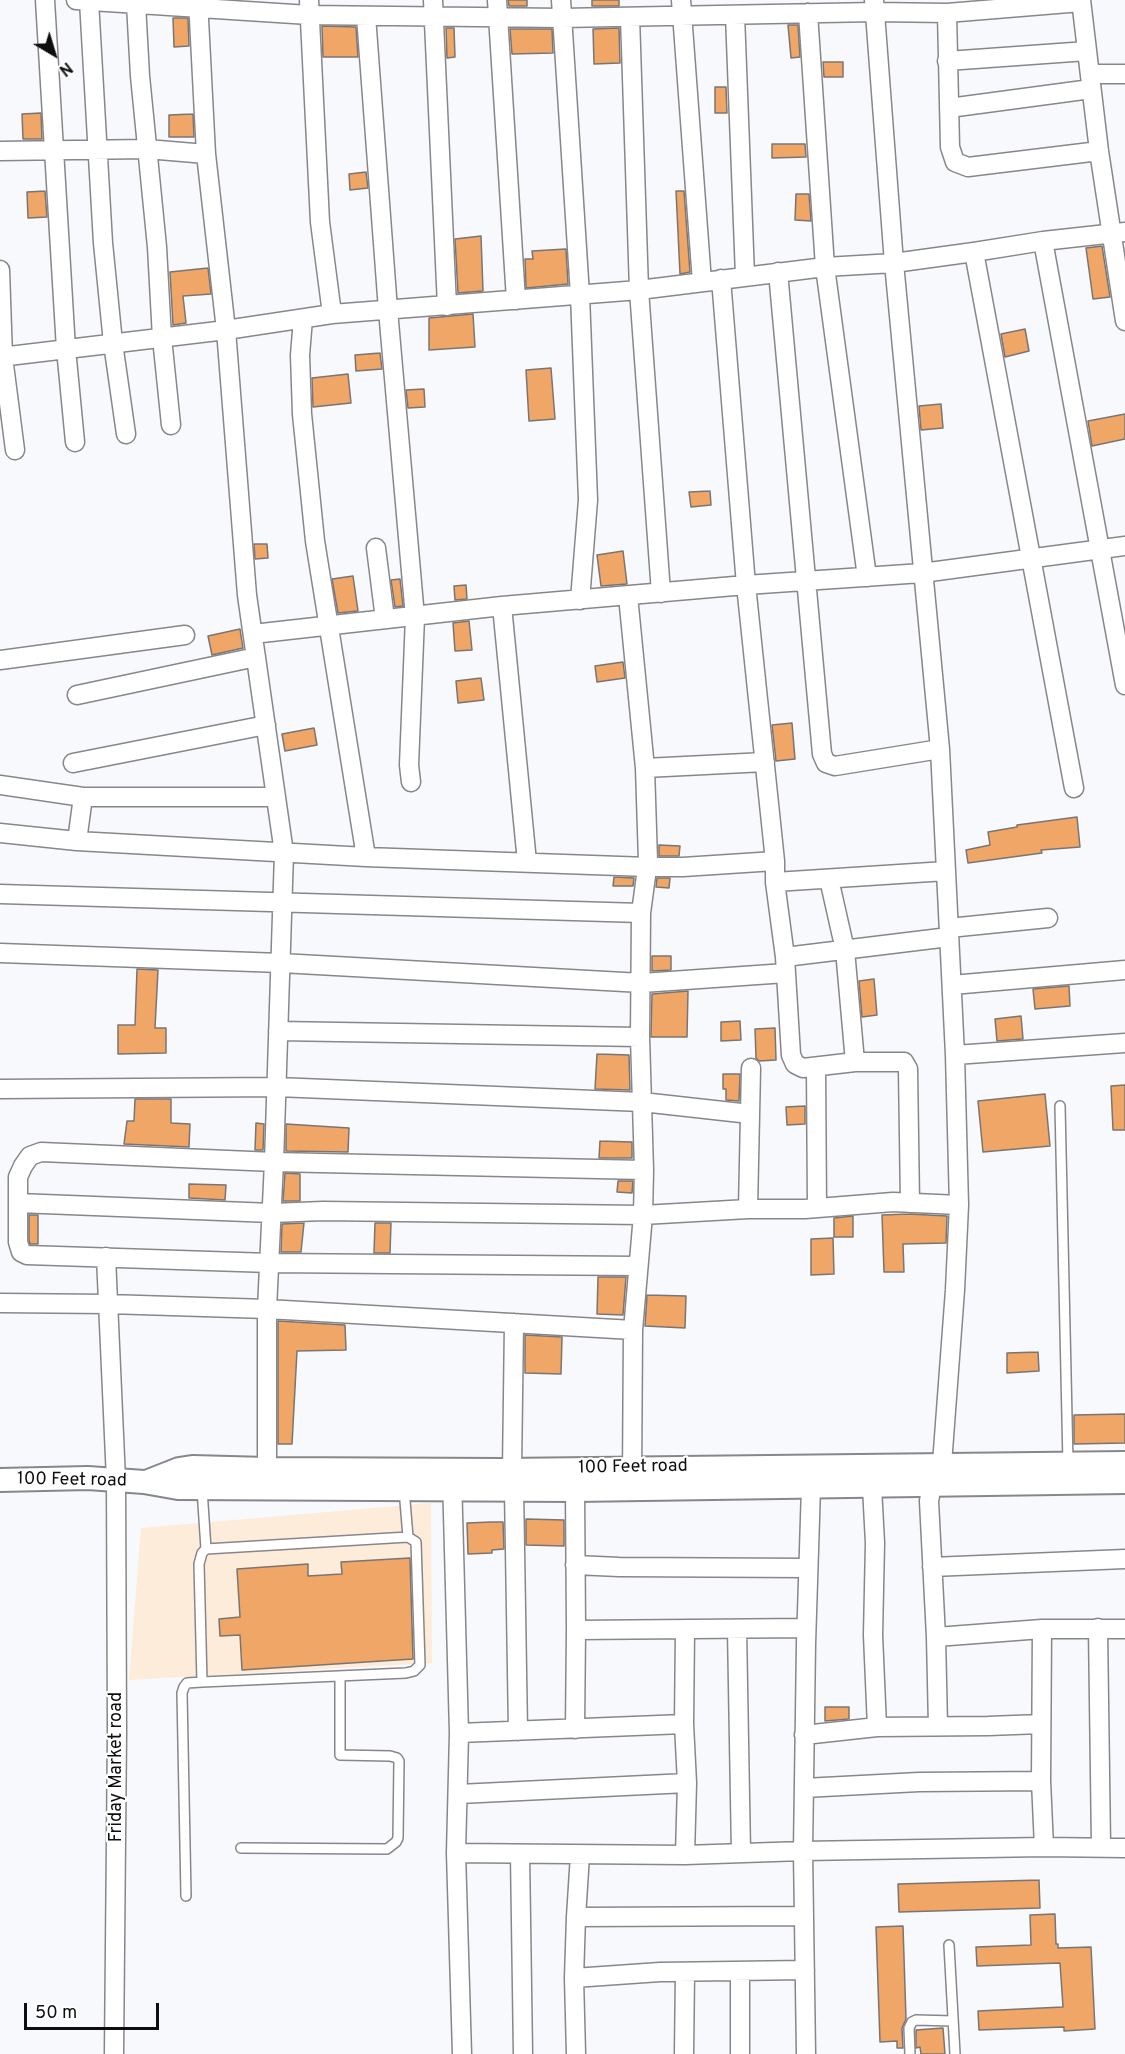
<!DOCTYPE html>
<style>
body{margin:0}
#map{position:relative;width:1125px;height:2054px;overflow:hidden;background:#f8f9fd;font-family:Overpass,sans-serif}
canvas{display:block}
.north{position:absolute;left:24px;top:24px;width:60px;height:60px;-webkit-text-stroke:4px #fff;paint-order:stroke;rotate:142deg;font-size:16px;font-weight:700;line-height:24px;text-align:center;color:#0e0e10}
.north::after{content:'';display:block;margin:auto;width:21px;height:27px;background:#0e0e10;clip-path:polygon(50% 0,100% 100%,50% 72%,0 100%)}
.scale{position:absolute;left:24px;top:2003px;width:135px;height:27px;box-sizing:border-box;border:3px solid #0e0e10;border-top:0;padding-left:8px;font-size:18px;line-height:21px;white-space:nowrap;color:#0e0e10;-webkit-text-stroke:4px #fff;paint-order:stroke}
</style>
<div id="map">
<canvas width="1125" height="2054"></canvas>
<div class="north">N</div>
<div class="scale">50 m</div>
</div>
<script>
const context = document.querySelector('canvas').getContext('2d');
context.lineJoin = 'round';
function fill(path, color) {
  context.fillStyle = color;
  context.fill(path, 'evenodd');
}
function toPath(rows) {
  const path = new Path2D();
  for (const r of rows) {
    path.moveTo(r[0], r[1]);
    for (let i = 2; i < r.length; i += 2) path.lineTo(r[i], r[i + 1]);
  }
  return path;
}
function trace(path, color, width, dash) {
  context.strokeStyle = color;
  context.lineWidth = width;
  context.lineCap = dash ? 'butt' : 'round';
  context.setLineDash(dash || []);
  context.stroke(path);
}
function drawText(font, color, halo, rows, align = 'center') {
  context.font = font + ' Overpass,sans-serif';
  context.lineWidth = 4.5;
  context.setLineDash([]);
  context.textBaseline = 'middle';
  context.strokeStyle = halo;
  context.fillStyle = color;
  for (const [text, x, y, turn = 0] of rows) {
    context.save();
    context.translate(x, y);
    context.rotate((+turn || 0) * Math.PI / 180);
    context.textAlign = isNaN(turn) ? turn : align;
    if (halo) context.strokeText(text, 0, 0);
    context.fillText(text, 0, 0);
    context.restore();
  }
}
fill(toPath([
 [431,1503,432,1663,129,1680,141,1528]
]), '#fdecda');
const building = toPath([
 [508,0,527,0,527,6,509,6,508,0],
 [592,0,619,0,619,6,592,6,592,0],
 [173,18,188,18,189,46,174,47,173,18],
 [788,25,798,25,800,57,791,58,788,25],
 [322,26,356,27,358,57,323,57,322,26],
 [446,28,454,28,455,57,447,58,446,28],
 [619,28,620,63,594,64,593,29,619,28],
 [510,29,552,29,553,53,512,54,510,29],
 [823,62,843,62,843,77,824,77,823,62],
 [715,87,726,87,727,113,715,113,715,87],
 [41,113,42,139,23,139,22,114,41,113],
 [193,114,194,137,169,137,169,115,193,114],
 [772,144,805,144,806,157,772,158,772,144],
 [366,172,368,188,350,190,349,174,366,172],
 [45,191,47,217,28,218,27,192,45,191],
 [676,191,684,191,690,272,680,274,676,191],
 [796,194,809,194,811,221,795,220,796,194],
 [481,236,483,291,458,293,455,239,481,236],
 [1102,246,1110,297,1093,299,1086,248,1102,246],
 [566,249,568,284,526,288,525,259,533,259,532,251,566,249],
 [208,268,211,294,183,296,186,323,173,325,170,272,208,268],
 [473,314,475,347,429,350,429,318,473,314],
 [1025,329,1029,351,1005,357,1001,334,1025,329],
 [380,353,382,369,356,371,355,355,380,353],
 [551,368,555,419,529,421,526,370,551,368],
 [348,374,351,403,313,407,312,378,348,374],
 [424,389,425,407,408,408,406,390,424,389],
 [941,404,943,428,921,430,919,406,941,404],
 [1125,414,1125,439,1092,446,1088,421,1125,414],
 [710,491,711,505,691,507,689,492,710,491],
 [254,544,267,544,268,558,255,559,254,544],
 [623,551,627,584,601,586,597,555,623,551],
 [353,576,358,611,338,613,332,579,353,576],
 [400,579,403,606,395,607,391,580,400,579],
 [466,585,467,599,455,600,454,586,466,585],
 [469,621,472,650,455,651,453,623,469,621],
 [240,629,243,648,212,655,208,636,240,629],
 [623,662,625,678,597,682,595,666,623,662],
 [481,678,484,700,458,703,456,681,481,678],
 [792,723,795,759,776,761,772,725,792,723],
 [314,728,317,745,285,751,282,734,314,728],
 [1077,817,1080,847,1041,850,1042,853,968,863,966,850,990,845,988,832,1017,827,1017,825,1077,817],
 [659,845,680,846,679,856,659,856,659,845],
 [614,877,634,878,633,886,613,886,614,877],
 [657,878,670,878,669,888,656,887,657,878],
 [652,956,671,956,671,970,652,971,652,956],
 [137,969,158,970,155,1028,166,1028,166,1053,118,1054,118,1025,135,1025,137,969],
 [874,979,877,1015,862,1017,859,981,874,979],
 [1069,986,1070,1006,1035,1009,1033,989,1069,986],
 [688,991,687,1037,651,1037,652,994,688,991],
 [1021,1016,1023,1039,997,1041,995,1019,1021,1016],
 [740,1021,741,1040,721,1041,721,1022,740,1021],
 [775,1028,776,1060,759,1061,756,1058,755,1029,775,1028],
 [597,1054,629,1055,630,1090,595,1089,597,1054],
 [723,1074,740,1074,739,1101,726,1100,726,1089,723,1089,723,1074],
 [1125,1085,1125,1130,1113,1130,1111,1086,1125,1085],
 [1045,1094,1050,1146,983,1152,978,1101,1045,1094],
 [135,1099,171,1099,171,1123,190,1124,189,1147,124,1144,127,1121,134,1121,135,1099],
 [805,1106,805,1124,787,1125,786,1107,805,1106],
 [256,1123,264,1124,263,1150,255,1150,256,1123],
 [286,1124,349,1128,348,1152,286,1151,286,1124],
 [600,1141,632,1142,632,1158,599,1158,600,1141],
 [285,1173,300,1174,300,1201,283,1201,285,1173],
 [618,1181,633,1181,632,1193,617,1192,618,1181],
 [189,1184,226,1185,225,1200,189,1198,189,1184],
 [909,1214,947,1216,946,1243,903,1244,904,1272,884,1272,882,1215,909,1214],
 [29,1215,38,1215,38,1244,30,1244,29,1240,29,1215],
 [853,1216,853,1237,834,1237,834,1218,853,1216],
 [304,1223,301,1252,281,1252,282,1224,304,1223],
 [375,1223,391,1223,390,1253,374,1253,375,1223],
 [833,1238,834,1274,811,1275,811,1239,833,1238],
 [598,1277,626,1277,623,1315,597,1314,598,1277],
 [647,1295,686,1296,685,1328,645,1326,647,1295],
 [278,1321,345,1325,346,1350,297,1351,292,1444,278,1444,278,1321],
 [525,1335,562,1337,561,1374,525,1373,525,1335],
 [1038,1352,1039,1371,1007,1373,1007,1353,1038,1352],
 [1125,1414,1125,1443,1074,1444,1074,1415,1125,1414],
 [526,1519,564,1520,564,1546,526,1545,526,1519],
 [491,1522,503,1522,504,1549,492,1550,492,1553,468,1554,467,1523,491,1522],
 [410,1558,413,1659,242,1670,240,1635,220,1636,219,1619,240,1617,237,1569,308,1564,308,1576,342,1574,341,1562,410,1558],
 [825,1707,849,1707,849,1719,825,1721,825,1707],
 [1039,1880,1040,1908,899,1912,898,1884,1039,1880],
 [1055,1914,1056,1944,1058,1944,1058,1948,1091,1947,1095,2029,1064,2031,1064,2027,979,2030,978,2011,1063,2007,1060,1963,977,1966,976,1947,1031,1945,1030,1915,1055,1914],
 [903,1926,906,2019,902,2028,903,2048,897,2048,897,2041,880,2042,876,1927,903,1926],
 [943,2028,945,2054,921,2054,920,2047,916,2048,916,2030,943,2028]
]);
fill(building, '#f0a666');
trace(building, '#797573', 1.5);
const service = toPath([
 [1060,1106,1068,1463],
 [202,1489,206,1549],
 [404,1489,408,1537],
 [241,1848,387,1849,396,1842,398,1838,399,1761,397,1758,390,1756,340,1755,340,1676],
 [186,1896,182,1693,184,1687,187,1683,202,1682,406,1673,414,1671,420,1665,416,1542,408,1537,206,1549,202,1553,199,1564,202,1682],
 [949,1945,955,2054],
 [910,2054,909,2028,912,2022,916,2020,953,2021]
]);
const minor = toPath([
 [45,0,66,349,75,442],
 [76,0,309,15,562,18,875,12,947,13,1081,2],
 [198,0,206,154,226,330,247,595,284,853,274,1162,267,1309,267,1481],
 [309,0,320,222,332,314],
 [433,0,447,306],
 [497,0,516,300],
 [561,0,580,295,588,500,580,600],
 [681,0,702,282],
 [874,0,894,263,940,749,955,1055,959,1205,955,1290,942,1464,932,1485,929,1501,936,1637,938,1726],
 [1081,0,1099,151,1125,321],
 [89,1,103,243,113,343,126,434],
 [136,4,140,76,157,247,162,338,171,425],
 [808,13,825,267,867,577],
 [947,13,950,147,955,162,968,167,1099,151],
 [735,15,745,276],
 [368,16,366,16,388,310,415,617,409,765,411,782],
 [630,17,639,290,661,593],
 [947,61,1087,51],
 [1090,74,1125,74],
 [949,108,1091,89],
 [0,151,147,149,206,154],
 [1043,241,1125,685],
 [974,252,1074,788],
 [0,270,3,357,15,450],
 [778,272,822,754,826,763,835,766,940,749],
 [721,279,746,585,775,861],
 [303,319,300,355,302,414,315,541,366,857],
 [0,357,226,330,332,314,639,290,825,267,894,263,974,252,1043,241,1125,232],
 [376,548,385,619],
 [628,596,645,768,648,861,641,913,640,1037,644,1170,643,1215,633,1330,632,1480],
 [502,606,527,862],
 [253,634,502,606,746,585,922,573,1125,546],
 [0,660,185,635],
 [77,695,256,657],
 [73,763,266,725],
 [645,768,765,762],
 [0,785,83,797,276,797],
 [0,833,77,841,366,857,648,867,683,867,775,861,775,882,946,871],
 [77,841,83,797],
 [829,879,845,950,855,1062],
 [775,882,785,957,791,1055,795,1064,803,1068,855,1062,904,1062,908,1069,910,1203],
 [0,894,641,913],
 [949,928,1048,918],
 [0,953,281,963,642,983,786,973],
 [785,957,949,937],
 [952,985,1125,970],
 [278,1031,640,1037],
 [955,1055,1125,1043],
 [816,1068,817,1208],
 [0,1089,277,1087,642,1102,750,1114],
 [18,1203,272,1213,323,1211,643,1215,748,1209,805,1209,893,1202,959,1205],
 [748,1209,751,1068],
 [106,1257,116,1480,117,1732,114,2054],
 [638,1266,270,1263,27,1255,21,1252,18,1242,18,1177,23,1166,30,1156,41,1152,274,1162,644,1170],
 [0,1303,108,1304,267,1309,633,1330],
 [512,1470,514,1323],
 [452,1477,459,1733,456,1853,462,2054],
 [872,1487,875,1543,873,1635,877,1727],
 [514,1489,518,1731],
 [575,1490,576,1630,806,1628],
 [575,1565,619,1567,808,1568],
 [932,1567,1125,1559],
 [1098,1628,1101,1846],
 [737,1629,741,1853],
 [1042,1629,1041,1781,1044,1847],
 [936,1637,1042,1629,1125,1629],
 [575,1729,576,1630],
 [459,1733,684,1724],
 [804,1735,877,1727,988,1726,1041,1724],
 [804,1788,919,1782,1041,1781],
 [459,1794,687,1783],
 [456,1853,685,1855,803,1851,1044,1847,1125,1848],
 [520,1854,523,2054],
 [685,1855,687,1783,684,1724,685,1630],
 [576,1917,804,1916],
 [574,1978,660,1972,805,1970],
 [576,2054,574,1978,576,1917,580,1855],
 [684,2054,685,1972],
 [740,2054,740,1971],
 [806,2054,803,1851,806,1644,811,1487]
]);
const tertiary = toPath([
 [0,1480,88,1478,144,1482,178,1488,575,1490,1125,1482],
 [146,1482,179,1469,192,1467,267,1469,503,1470,1125,1463]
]);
trace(service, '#87878b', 12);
trace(minor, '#87878b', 21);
trace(tertiary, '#87878b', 26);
trace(service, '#fff', 9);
trace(minor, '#fff', 18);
trace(tertiary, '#fff', 22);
drawText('18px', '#0e0e10', '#fff', [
 ["100 Feet road",633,1468,-1],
 ["100 Feet road",72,1481,1],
 ["Friday Market road",117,1767,-90]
]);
</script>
